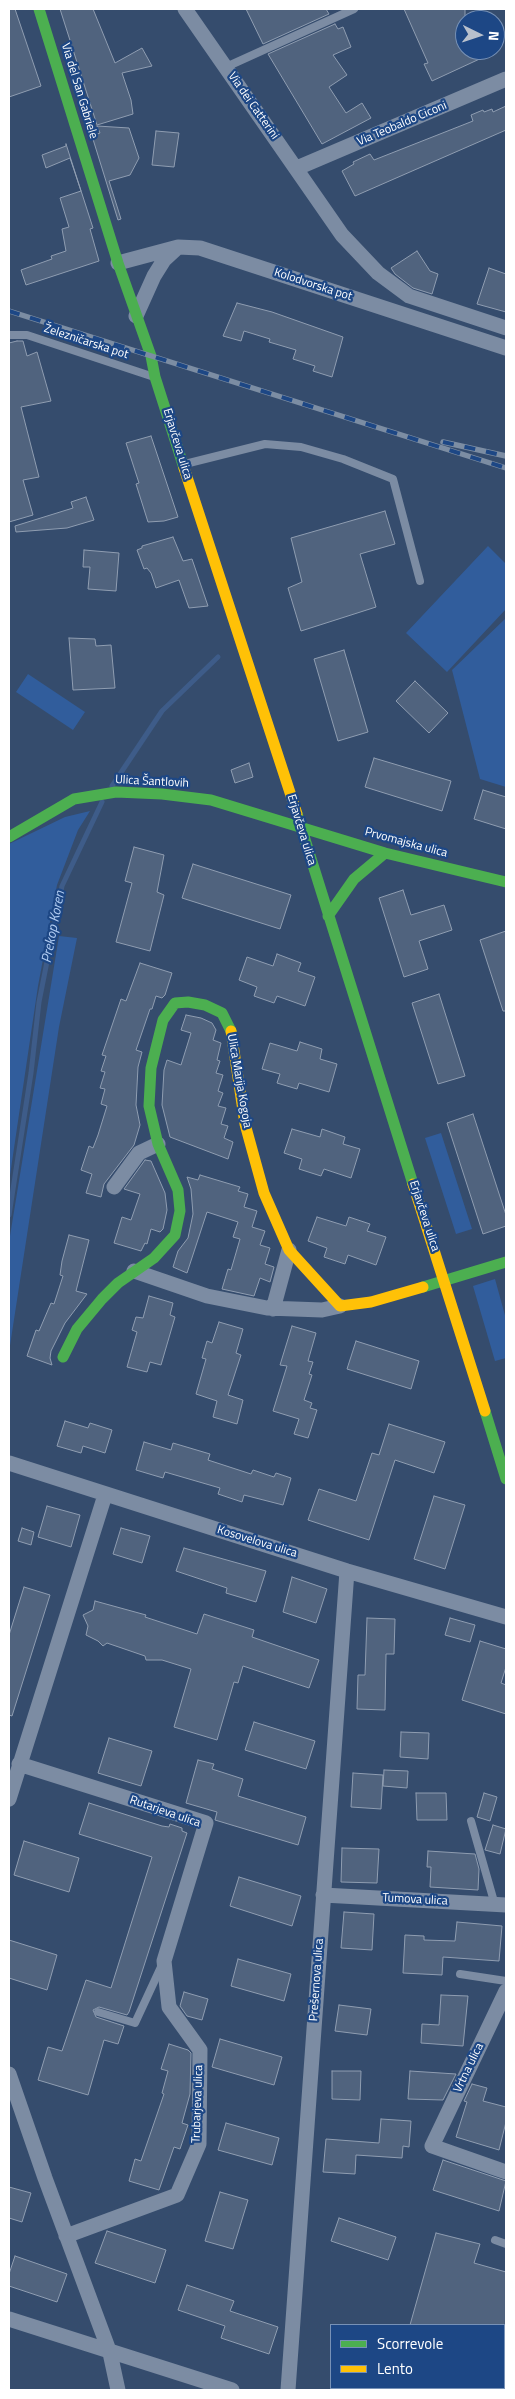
<!DOCTYPE html>
<meta charset="utf-8">
<style>
body{margin:0}
#map{position:relative;width:515px;height:2399px;overflow:hidden;background:#354c6d;font-family:"Titillium Web",sans-serif}
canvas{display:block}
.frame{position:absolute;inset:0;border:10px solid #fff;pointer-events:none}
.legend{position:absolute;left:330px;top:2324px;width:175px;height:65px;box-sizing:border-box;background:#1d4785;border:1px solid #7791b6;margin:0;padding:6px 9px;list-style:none;font-size:15px;color:#fff}
.legend li{display:flex;align-items:center;gap:10px;height:25px}
.legend b{width:25px;border:1px solid #7791b6}
.north{position:absolute;left:455px;top:10px;width:50px;height:50px;box-sizing:border-box;background:#1d4785;border:1px solid #7791b6;border-radius:50%;rotate:94deg;font-size:14px;font-weight:700;line-height:20px;text-align:center;color:#fff}
.north::after{content:'';display:block;margin:auto;width:18px;height:22px;background:#b8c0cc;clip-path:polygon(50% 0,100% 100%,50% 72%,0 100%)}
</style>
<div id="map">
<canvas width="515" height="2399"></canvas>
<div class="frame"></div>
<ul class="legend">
<li><b style="height:6px;background:#4caf50"></b>Scorrevole</li>
<li><b style="height:6px;background:#ffc107"></b>Lento</li>
</ul>
<div class="north">N</div>
</div>
<script>
const context = document.querySelector('canvas').getContext('2d');
context.lineJoin = 'round';
function fill(path, color) {
  context.fillStyle = color;
  context.fill(path, 'evenodd');
}
function toPath(rows) {
  const path = new Path2D();
  for (const r of rows) {
    path.moveTo(r[0], r[1]);
    for (let i = 2; i < r.length; i += 2) path.lineTo(r[i], r[i + 1]);
  }
  return path;
}
function trace(path, color, width, dash) {
  context.strokeStyle = color;
  context.lineWidth = width;
  context.lineCap = dash ? 'butt' : 'round';
  context.setLineDash(dash || []);
  context.stroke(path);
}
function drawText(font, color, halo, rows, align = 'center') {
  context.font = font + ' "Titillium Web",sans-serif';
  context.lineWidth = 4.5;
  context.setLineDash([]);
  context.textBaseline = 'middle';
  context.strokeStyle = halo;
  context.fillStyle = color;
  for (const [text, x, y, turn = 0] of rows) {
    context.save();
    context.translate(x, y);
    context.rotate((+turn || 0) * Math.PI / 180);
    context.textAlign = isNaN(turn) ? turn : align;
    if (halo) context.strokeText(text, 0, 0);
    context.fillText(text, 0, 0);
    context.restore();
  }
}
fill(toPath([
 [488,546,506,564,506,609,447,672,406,633],
 [506,618,506,787,480,779,452,670],
 [28,674,85,712,73,730,16,692],
 [90,811,78,830,57,885,38,986,9,1182,9,844,65,817],
 [59,936,77,938,59,1027,9,1352,9,1242],
 [441,1133,472,1229,456,1234,425,1138],
 [495,1279,506,1319,506,1358,495,1361,473,1286]
]), '#315d9c');
trace(toPath([
 [112,786,162,711,218,657],
 [9,1215,31,1073,39,1002,62,886,102,802]
]), '#3e5c89', 5);
const building = toPath([
 [9,9,15,9,41,86,9,97,9,9],
 [60,9,93,9,115,63,142,48,152,66,122,73,131,100,133,114,97,125,60,9],
 [246,9,326,9,329,14,263,44,246,9],
 [404,9,465,9,465,50,499,50,432,81,424,64,428,63,404,9],
 [335,24,338,29,343,27,351,47,333,55,347,75,329,87,346,113,362,103,371,118,322,144,268,54,335,24],
 [506,106,506,130,355,196,342,171,354,164,353,162,370,154,374,160,473,121,471,115,483,110,484,112,492,109,493,112,506,106],
 [97,126,129,128,139,158,130,175,109,181,121,219,118,220,92,136,100,133,97,126],
 [156,131,179,133,174,167,152,165,156,131],
 [66,144,93,228,90,229,99,261,26,285,21,270,52,259,51,256,66,251,62,229,69,227,60,198,81,191,70,158,46,168,42,155,66,146,66,144],
 [417,251,430,271,438,274,432,294,413,288,395,274,391,268,417,251],
 [489,268,506,274,506,312,477,304,489,268],
 [237,303,272,312,343,337,332,377,313,371,315,366,293,359,296,350,269,342,270,339,244,331,241,341,223,336,237,303],
 [17,341,23,341,27,356,37,352,51,401,21,407,39,477,23,480,33,515,9,522,9,343,17,341],
 [151,436,178,517,164,521,148,522,136,484,139,483,126,443,151,436],
 [86,497,94,520,67,528,16,532,15,526,73,508,71,502,86,497],
 [385,511,395,544,360,554,376,607,301,631,288,588,302,582,291,538,385,511],
 [173,537,183,561,192,559,208,606,189,608,179,580,156,588,151,573,147,568,144,569,137,550,142,548,142,546,173,537],
 [84,550,119,553,116,591,88,589,90,567,83,567,84,550],
 [69,638,95,639,96,646,111,645,115,688,73,690,69,638],
 [344,650,368,732,338,741,314,659,344,650],
 [415,681,448,713,429,733,396,701,415,681],
 [374,758,451,781,442,811,365,787,374,758],
 [249,763,253,777,235,783,231,770,249,763],
 [483,790,506,797,506,829,474,819,483,790],
 [134,847,164,855,157,892,164,895,150,951,116,942,132,883,125,881,134,847],
 [193,864,291,895,280,929,182,898,193,864],
 [403,890,411,915,444,905,452,930,419,941,428,969,404,977,379,898,403,890],
 [506,931,506,1011,503,1011,480,940,506,931],
 [277,954,301,963,298,971,315,977,305,1006,277,996,274,1003,254,996,257,987,239,980,247,957,273,966,277,954],
 [140,963,172,973,165,995,162,998,156,996,152,1009,150,1009,136,1050,142,1052,138,1067,136,1105,140,1125,134,1145,104,1184,101,1197,86,1193,92,1174,81,1170,89,1146,93,1148,98,1135,107,1106,101,1104,105,1089,100,1088,105,1072,101,1071,106,1056,102,1055,121,999,126,1001,140,963],
 [439,994,465,1076,438,1084,412,1003,439,994],
 [186,1015,201,1018,212,1023,216,1030,213,1040,221,1043,217,1060,220,1061,216,1073,223,1075,218,1091,223,1093,218,1106,226,1108,221,1124,228,1126,224,1138,233,1142,228,1159,170,1137,162,1105,164,1070,167,1060,181,1065,191,1033,181,1030,186,1015],
 [300,1042,322,1049,320,1059,337,1064,329,1092,299,1083,297,1089,277,1083,280,1074,262,1069,270,1043,297,1051,300,1042],
 [473,1114,506,1215,506,1226,483,1234,447,1123,473,1114],
 [292,1129,320,1137,322,1129,345,1137,343,1144,360,1149,351,1178,324,1169,321,1176,299,1169,302,1159,284,1153,292,1129],
 [145,1160,151,1161,165,1193,167,1210,163,1229,160,1232,151,1229,147,1244,145,1243,141,1251,114,1243,122,1217,131,1220,140,1194,124,1189,145,1160],
 [200,1175,240,1187,238,1191,248,1194,244,1207,257,1211,252,1227,265,1231,260,1245,270,1248,265,1264,274,1267,270,1282,260,1278,254,1296,222,1289,228,1269,231,1270,240,1239,233,1237,238,1222,207,1212,187,1273,173,1267,178,1251,188,1238,193,1214,191,1189,187,1177,198,1180,200,1175],
 [317,1217,346,1226,349,1217,370,1224,367,1231,386,1237,376,1265,348,1255,345,1264,324,1257,327,1248,308,1241,317,1217],
 [69,1235,89,1240,76,1291,87,1294,65,1323,51,1351,50,1358,52,1365,27,1356,36,1330,39,1331,51,1303,54,1304,63,1276,60,1275,62,1261,69,1235],
 [149,1296,173,1303,170,1315,175,1317,161,1365,150,1362,147,1372,127,1367,137,1332,132,1330,136,1317,143,1318,149,1296],
 [219,1322,243,1329,236,1353,241,1355,228,1395,243,1400,237,1424,213,1417,217,1401,196,1394,206,1359,202,1358,207,1341,212,1343,219,1322],
 [292,1326,316,1333,308,1361,313,1362,309,1374,312,1375,304,1400,312,1403,310,1408,317,1410,308,1438,294,1434,299,1419,273,1411,287,1366,280,1365,292,1326],
 [356,1341,419,1361,411,1389,347,1369,356,1341],
 [65,1421,88,1428,90,1423,112,1430,105,1453,83,1446,81,1453,57,1446,65,1421],
 [389,1424,445,1442,434,1473,395,1460,369,1540,308,1520,319,1489,356,1501,372,1453,379,1455,389,1424],
 [144,1442,171,1450,173,1443,210,1454,208,1460,251,1474,253,1470,274,1477,276,1473,291,1478,283,1505,244,1495,242,1502,218,1494,220,1488,165,1472,163,1478,136,1470,144,1442],
 [434,1496,465,1505,445,1569,414,1559,434,1496],
 [47,1506,80,1515,71,1547,38,1537,47,1506],
 [22,1528,34,1532,31,1545,18,1541,22,1528],
 [121,1528,150,1536,142,1563,113,1554,121,1528],
 [184,1548,266,1571,256,1602,226,1593,227,1588,176,1571,184,1548],
 [292,1577,327,1589,316,1623,283,1612,292,1577],
 [24,1587,50,1595,12,1716,9,1715,9,1635,24,1587],
 [95,1601,146,1615,145,1617,197,1634,204,1614,254,1630,252,1637,319,1660,309,1688,243,1666,238,1683,234,1682,217,1740,174,1727,191,1669,162,1660,146,1660,145,1656,107,1643,103,1646,98,1641,86,1635,88,1626,83,1615,93,1610,95,1601],
 [367,1618,395,1619,394,1654,386,1654,385,1710,357,1709,358,1675,365,1675,367,1618],
 [450,1618,475,1625,470,1642,445,1635,450,1618],
 [480,1641,506,1649,506,1667,501,1683,506,1685,506,1714,462,1700,480,1641],
 [254,1722,315,1741,306,1769,245,1750,254,1722],
 [401,1732,429,1733,428,1759,400,1757,401,1732],
 [109,1738,152,1751,141,1786,98,1773,109,1738],
 [198,1760,214,1764,212,1769,243,1779,238,1796,306,1817,298,1845,215,1820,217,1812,186,1803,198,1760],
 [384,1770,408,1771,407,1788,383,1786,384,1770],
 [353,1773,383,1775,381,1809,351,1807,353,1773],
 [416,1793,446,1793,447,1820,417,1820,416,1793],
 [484,1793,497,1797,490,1821,477,1817,484,1793],
 [89,1803,162,1826,169,1827,170,1824,182,1828,182,1831,187,1833,129,2012,127,2015,99,2007,93,2010,96,2017,124,2026,118,2044,104,2040,88,2095,38,2080,48,2047,62,2051,86,1980,111,1988,152,1857,79,1834,89,1803],
 [493,1825,506,1829,500,1854,485,1850,493,1825],
 [24,1841,79,1858,69,1892,14,1875,24,1841],
 [342,1848,379,1849,377,1883,341,1882,342,1848],
 [428,1851,475,1854,479,1869,478,1890,430,1887,431,1867,427,1867,428,1851],
 [239,1877,301,1896,292,1926,230,1906,239,1877],
 [344,1912,374,1914,372,1950,341,1948,344,1912],
 [457,1922,502,1926,499,1961,443,1957,442,1975,403,1973,405,1935,424,1936,424,1940,455,1941,457,1922],
 [9,1940,57,1955,47,1990,9,1978,9,1940],
 [238,1959,291,1974,284,2001,231,1986,238,1959],
 [184,1992,208,1999,202,2020,187,2016,180,2006,184,1992],
 [441,1995,468,1996,463,2046,421,2043,422,2024,439,2025,441,1995],
 [339,2005,371,2009,367,2035,335,2031,339,2005],
 [220,2039,282,2057,274,2085,212,2067,220,2039],
 [169,2044,188,2050,191,2053,190,2094,182,2123,188,2125,180,2149,174,2147,159,2190,129,2181,135,2159,141,2161,164,2094,162,2093,168,2071,161,2069,169,2044],
 [332,2071,361,2071,360,2100,332,2099,332,2071],
 [410,2071,456,2074,443,2100,408,2099,410,2071],
 [472,2084,487,2088,483,2101,506,2107,506,2122,499,2150,456,2137,467,2102,464,2101,472,2084],
 [381,2119,411,2121,409,2147,403,2146,402,2158,356,2155,355,2174,323,2172,326,2139,379,2143,381,2119],
 [226,2123,279,2138,272,2165,218,2150,226,2123],
 [443,2160,506,2181,499,2211,433,2190,443,2160],
 [9,2187,31,2193,22,2222,9,2218,9,2187],
 [220,2192,248,2200,233,2249,205,2241,220,2192],
 [339,2218,396,2237,388,2260,331,2241,339,2218],
 [107,2231,166,2250,155,2283,95,2263,107,2231],
 [436,2233,480,2244,474,2263,506,2272,506,2325,410,2325,436,2233],
 [15,2256,67,2274,57,2302,9,2286,9,2274,15,2256],
 [187,2285,234,2301,230,2311,278,2327,269,2354,221,2338,225,2326,178,2310,187,2285]
]);
fill(building, '#50637e');
trace(building, '#8f9db1', 1);
trace(toPath([
 [226,67,354,9],
 [9,335,27,335,151,376],
 [185,464,265,444,301,447,343,459,393,479,420,581],
 [471,1821,495,1905],
 [460,1974,506,1981],
 [98,2012,135,2023,161,1967],
 [495,2240,506,2244]
]), '#7c8ca3', 8);
trace(toPath([
 [185,9,342,235,378,273,409,296,506,328],
 [297,168,506,79],
 [118,263,178,247,200,248,506,348],
 [136,316,154,276,164,260,177,248],
 [114,1187,139,1153,158,1144],
 [134,1271,207,1296,267,1308,322,1310,340,1306],
 [273,1309,289,1250],
 [9,1463,347,1571,506,1617],
 [19,1764,206,1823,164,1961,169,2007,200,2050,199,2144,177,2195,66,2236],
 [9,1799,105,1495],
 [323,1895,506,1905],
 [506,1991,432,2146,506,2172],
 [9,2074,45,2178,110,2353,118,2390],
 [9,2319,232,2390],
 [288,2390,347,1571]
]), '#7c8ca3', 15);
trace(toPath([
 [39,9,118,263,151,356,155,377,184,468],
 [297,814,413,1184],
 [9,837,74,799,116,792,162,794,211,800,385,853,506,882],
 [328,916,354,879,385,853],
 [423,1287,506,1262],
 [63,1357,77,1329,102,1299,118,1283,154,1258,175,1235,180,1211,178,1190,158,1144,149,1106,151,1068,163,1020,175,1003,188,1002,205,1005,222,1013,231,1031],
 [485,1411,506,1479]
]), '#4caf50', 11);
trace(toPath([
 [184,468,297,814],
 [231,1031,245,1124,264,1193,289,1250,340,1306,371,1302,423,1287],
 [413,1184,485,1411]
]), '#ffc107', 11);
const rail = toPath([
 [9,311,506,468],
 [443,442,506,456]
]);
trace(rail, '#7c8da3', 5.5);
trace(rail, '#1d4785', 4, [11]);
drawText('12px', '#fff', '#1d4785', [
 ["Via del San Gabriele",79,91,73],
 ["Via dei Catterini",253,106,55],
 ["Via Teobaldo Ciconi",402,124,-23],
 ["Kolodvorska pot",313,285,18],
 ["Železničarska pot",86,342,18],
 ["Erjavčeva ulica",177,444,73],
 ["Ulica Šantlovih",152,782,3],
 ["Erjavčeva ulica",301,830,73],
 ["Prvomajska ulica",406,843,15],
 ["Ulica Marija Kogoja",239,1081,80],
 ["Erjavčeva ulica",424,1216,72],
 ["Kosovelova ulica",257,1542,17],
 ["Rutarjeva ulica",165,1812,19],
 ["Tumova ulica",415,1900,3],
 ["Prešernova ulica",317,1980,-86],
 ["Vrtna ulica",469,2068,-64],
 ["Trubarjeva ulica",198,2104,-88]
]);
drawText('italic 14px', '#b1ccf2', '#1d4785', [
 ["Prekop Koren",54,927,-79]
]);
</script>
